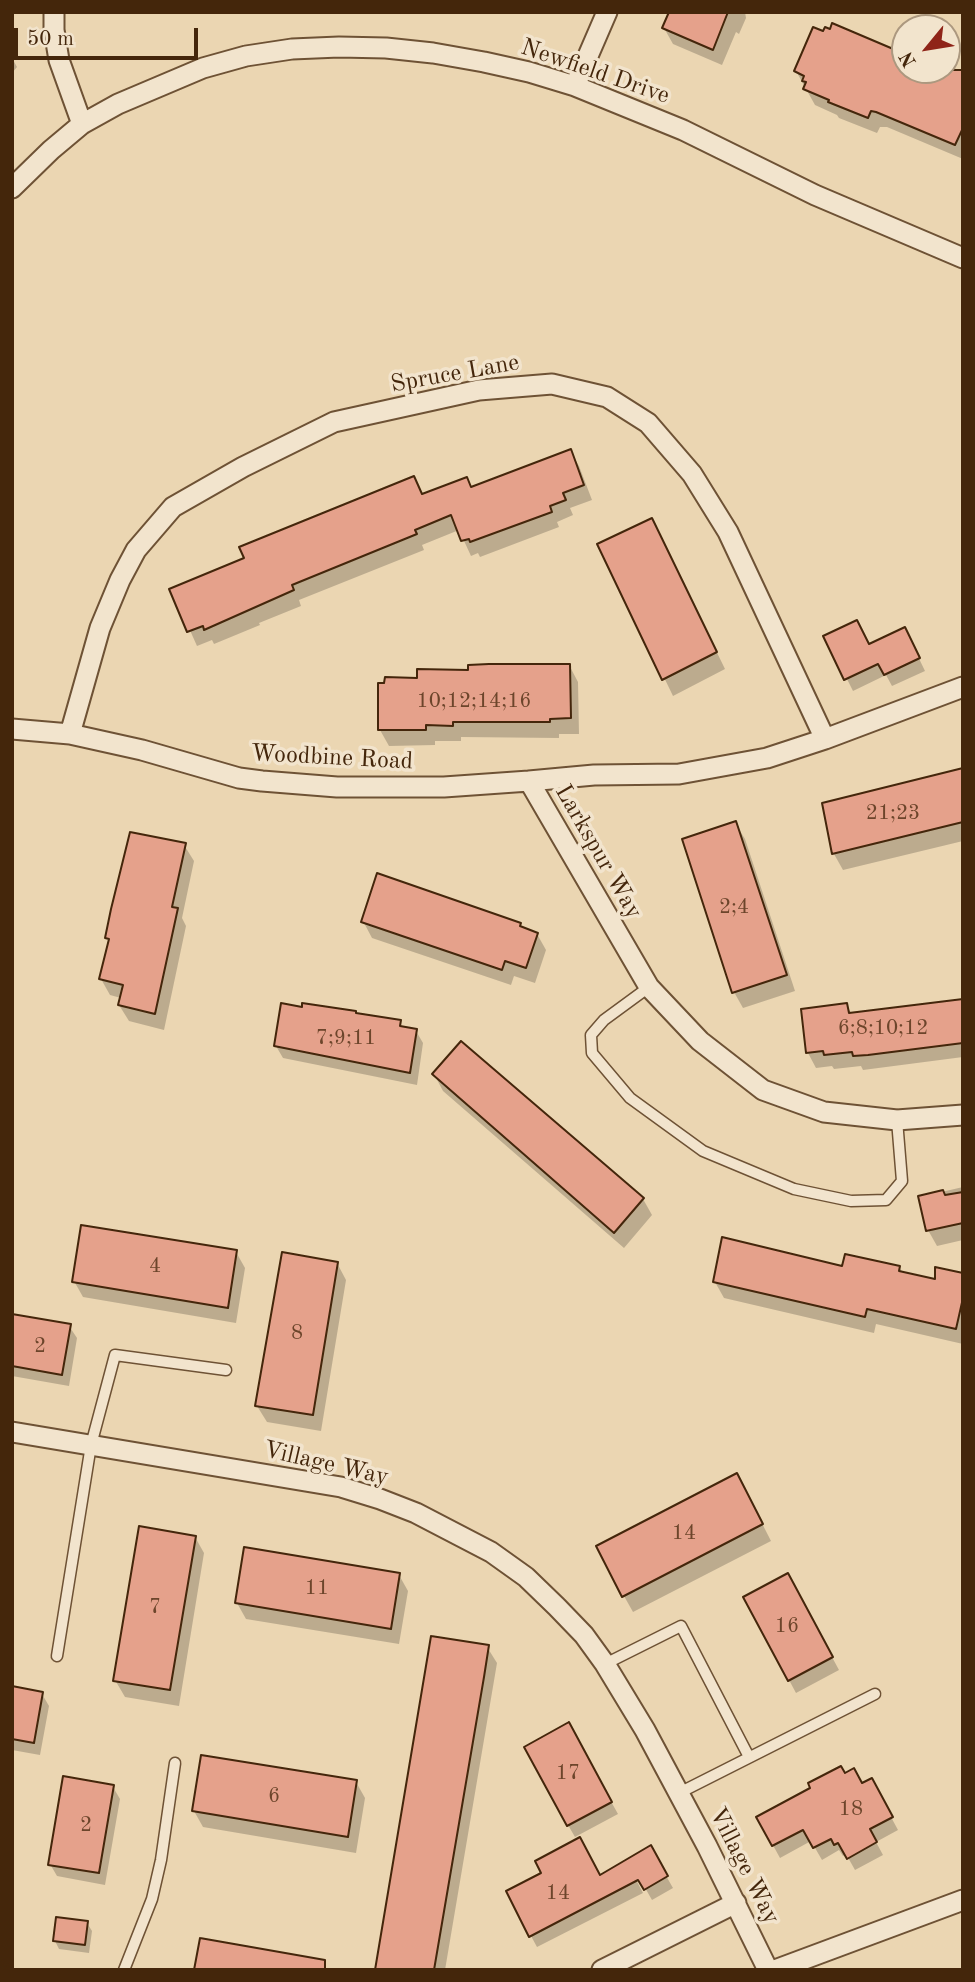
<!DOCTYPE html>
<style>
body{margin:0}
#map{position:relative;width:975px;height:1982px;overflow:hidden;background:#ebd6b2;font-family:"Old Standard TT",serif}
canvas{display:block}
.frame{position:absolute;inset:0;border:14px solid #44260b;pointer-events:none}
.north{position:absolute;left:891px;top:14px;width:70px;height:70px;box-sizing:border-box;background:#f2e4cd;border:2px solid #ac987f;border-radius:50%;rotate:240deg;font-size:19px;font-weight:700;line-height:28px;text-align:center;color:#44260b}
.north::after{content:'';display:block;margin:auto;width:24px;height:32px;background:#8f2418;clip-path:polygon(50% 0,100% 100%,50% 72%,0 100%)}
.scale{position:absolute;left:14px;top:28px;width:184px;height:32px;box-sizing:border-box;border:4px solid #44260b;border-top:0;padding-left:9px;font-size:21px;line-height:24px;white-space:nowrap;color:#44260b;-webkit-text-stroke:5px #f2e4cd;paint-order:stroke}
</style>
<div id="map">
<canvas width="975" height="1982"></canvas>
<div class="frame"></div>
<div class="north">N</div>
<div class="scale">50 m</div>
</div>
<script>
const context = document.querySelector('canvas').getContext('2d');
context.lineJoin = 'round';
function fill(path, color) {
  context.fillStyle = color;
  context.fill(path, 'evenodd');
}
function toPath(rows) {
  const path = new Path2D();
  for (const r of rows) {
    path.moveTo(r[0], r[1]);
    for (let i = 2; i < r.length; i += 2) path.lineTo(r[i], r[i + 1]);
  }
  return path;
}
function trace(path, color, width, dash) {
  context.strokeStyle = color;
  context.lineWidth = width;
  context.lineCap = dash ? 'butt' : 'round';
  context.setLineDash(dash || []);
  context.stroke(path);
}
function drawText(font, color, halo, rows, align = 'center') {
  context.font = font + ' "Old Standard TT",serif';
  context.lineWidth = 7;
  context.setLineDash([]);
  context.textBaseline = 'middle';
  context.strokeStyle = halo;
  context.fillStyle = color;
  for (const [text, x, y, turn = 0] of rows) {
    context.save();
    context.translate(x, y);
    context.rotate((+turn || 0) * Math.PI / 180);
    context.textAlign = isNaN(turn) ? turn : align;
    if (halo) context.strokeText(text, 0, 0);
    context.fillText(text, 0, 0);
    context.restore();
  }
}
fill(toPath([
 [671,12,745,12,746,18,739,34,736,32,722,65,673,44,664,28],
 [905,56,905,70,947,70,947,65,963,72,963,159,887,127,880,127,877,133,839,118,837,115,815,105,796,71],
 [12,58,17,67,12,73],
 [570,451,579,466,592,500,570,508,573,515,557,522,559,527,480,557,478,553,471,556,459,530,422,545,424,550,299,600,301,606,259,623,260,625,214,644,212,640,197,646,172,590,467,479,472,488],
 [652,520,725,669,673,696,600,545],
 [826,637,869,646,911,642,925,671,892,686,886,675,853,691],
 [569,665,578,682,579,734,559,734,559,738,461,737,461,741,435,741,435,745,389,746,380,730,419,679,470,671],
 [963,770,963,841,843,870,834,854],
 [735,823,745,839,795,991,743,1008,734,992],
 [184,845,194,861,182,918,186,926,164,1030,129,1021,119,1005,121,998,110,995,101,979,110,942,107,938],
 [363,921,519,925,522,929,537,934,546,950,535,983,514,976,511,985,372,938],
 [963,1001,963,1057,863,1070,861,1066,834,1069,832,1066,816,1068,808,1053,803,1010,846,1005,852,1014],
 [356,1015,399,1022,403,1029,416,1031,423,1043,417,1085,283,1058,276,1046],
 [434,1074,643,1199,652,1215,624,1248,443,1091],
 [963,1187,963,1240,937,1246,928,1230,920,1197],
 [236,1252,245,1268,236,1323,83,1297,74,1281],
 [337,1263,346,1280,321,1431,267,1422,257,1406],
 [899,1267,903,1273,963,1287,963,1344,876,1324,874,1333,724,1298,715,1282,843,1268],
 [12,1316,69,1326,77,1338,69,1386,12,1376],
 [746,1492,771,1541,633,1612,624,1596],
 [195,1537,204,1553,179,1706,125,1697,115,1680],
 [399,1575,408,1591,399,1644,246,1619,237,1603],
 [794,1587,839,1670,796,1693,745,1598],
 [487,1647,497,1663,445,1970,377,1970],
 [12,1689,42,1694,49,1706,40,1755,12,1750],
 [568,1725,618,1814,575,1837,568,1825],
 [844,1775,862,1785,871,1780,898,1830,876,1842,883,1855,855,1870,846,1854,843,1856,839,1850,822,1860,811,1841,780,1858,758,1818],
 [356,1782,365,1798,356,1853,203,1827,194,1811],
 [113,1787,120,1799,105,1885,57,1876,50,1864],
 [650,1848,673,1888,652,1900,636,1872,633,1874,643,1893,537,1947,531,1936,599,1877],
 [87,1923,92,1931,89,1953,59,1949,55,1941]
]), '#0003');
const building = toPath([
 [669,12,728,12,713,50,662,28,669,12],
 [832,23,905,54,905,70,963,70,963,128,955,145,876,112,871,111,868,118,828,102,829,100,803,89,806,82,802,81,804,76,794,71,813,27,823,31,825,27,830,29,832,23],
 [571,449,584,485,563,493,566,500,550,506,552,512,470,542,469,539,461,541,451,515,415,530,417,534,292,585,294,590,204,630,203,626,187,632,169,589,244,558,239,547,414,476,422,494,467,477,471,487,571,449],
 [652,518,717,652,662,680,597,544,652,518],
 [857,620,869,644,905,627,920,658,884,675,878,664,844,680,823,636,857,620],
 [489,664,570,664,571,718,550,719,550,722,453,722,453,726,426,725,426,730,378,730,378,683,384,683,385,677,417,678,417,669,468,670,468,665,489,664],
 [963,768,963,822,832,854,822,803,963,768],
 [736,821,787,975,732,993,682,839,736,821],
 [130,832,186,843,172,907,178,908,155,1014,118,1005,123,985,99,979,109,939,105,938,111,909,130,832],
 [377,873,521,923,520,926,538,933,526,968,505,961,502,970,361,922,377,873],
 [963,999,963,1043,868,1055,853,1056,852,1052,824,1055,823,1051,806,1053,801,1009,847,1003,849,1013,963,999],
 [281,1003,302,1007,302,1003,356,1011,356,1013,401,1020,400,1026,417,1029,410,1073,274,1046,281,1003],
 [461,1041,644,1198,614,1233,432,1074,461,1041],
 [943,1190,945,1195,963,1192,963,1223,926,1231,918,1196,943,1190],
 [81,1225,237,1250,228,1308,72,1282,81,1225],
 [722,1237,842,1266,845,1254,900,1266,899,1271,935,1279,935,1267,963,1273,963,1298,956,1329,867,1309,865,1317,713,1282,722,1237],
 [282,1252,338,1262,313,1415,255,1406,282,1252],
 [12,1314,71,1324,62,1375,12,1366,12,1314],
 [737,1473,763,1524,622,1597,596,1546,737,1473],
 [139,1526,196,1536,170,1690,113,1681,139,1526],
 [244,1547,400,1573,391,1629,235,1603,244,1547],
 [788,1573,833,1657,788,1681,743,1597,788,1573],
 [431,1636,489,1645,484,1677,434,1970,375,1970,431,1636],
 [12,1686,43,1692,34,1743,12,1739,12,1686],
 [569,1722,612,1802,567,1826,524,1747,569,1722],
 [201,1755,357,1780,348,1837,192,1811,201,1755],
 [841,1766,845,1773,854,1768,862,1783,872,1778,893,1817,870,1829,877,1842,847,1859,838,1843,834,1845,831,1839,813,1848,803,1830,772,1846,756,1817,810,1788,808,1783,841,1766],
 [63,1776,114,1785,99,1873,48,1865,63,1776],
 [580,1837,600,1875,651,1845,668,1876,644,1890,638,1880,529,1937,506,1891,541,1873,535,1861,580,1837],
 [56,1917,88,1921,85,1945,53,1941,56,1917],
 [200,1938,325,1960,325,1970,194,1970,200,1938]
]);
fill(building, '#e5a18b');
trace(building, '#44260b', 2);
const lane = toPath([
 [649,987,604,1020,591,1035,592,1053,630,1098,703,1151,794,1189,851,1201,886,1200,902,1181,897,1120],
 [57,1656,91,1445,115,1355,226,1370],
 [605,1664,681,1626,749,1757],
 [679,1793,875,1694],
 [124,1970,152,1899,161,1860,175,1763]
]);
const street = toPath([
 [54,12,54,30,59,60,82,124],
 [575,86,607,12],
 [12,188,51,150,82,124,118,104,203,68,246,56,292,49,339,47,386,48,433,53,484,62,529,72,575,86,683,130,815,195,963,258],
 [963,687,825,739,767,758,679,774,594,775,529,781,649,987,700,1041,763,1090,824,1112,897,1120,963,1115],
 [12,729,70,734,142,750,239,778,262,781,337,787,444,787,529,781],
 [70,734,100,628,120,580,136,550,173,507,243,467,334,422,479,390,552,384,607,397,648,423,692,474,728,532,825,739],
 [12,1432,341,1487,380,1499,416,1513,491,1552,526,1577,557,1607,584,1635,605,1664,645,1730,707,1846,768,1970],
 [602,1970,736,1903],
 [775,1970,963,1900]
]);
trace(lane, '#6e5235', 13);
trace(street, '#6e5235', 23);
trace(lane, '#f2e4cd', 10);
trace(street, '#f2e4cd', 19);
drawText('21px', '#6c452b', null, [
 ["10;12;14;16",474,701],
 ["21;23",893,813],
 ["2;4",734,907],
 ["6;8;10;12",883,1028],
 ["7;9;11",346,1038],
 ["4",155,1266],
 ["8",297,1333],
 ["2",40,1346],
 ["14",684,1533],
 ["11",317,1588],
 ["7",155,1607],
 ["16",787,1626],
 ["17",568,1773],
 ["6",274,1796],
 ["18",851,1809],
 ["2",86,1825],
 ["14",558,1893]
]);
drawText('24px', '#44260b', '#f2e4cd', [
 ["Newfield Drive",595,72,19],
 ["Spruce Lane",455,374,-10],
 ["Woodbine Road",332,758,3],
 ["Larkspur Way",598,852,60],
 ["Village Way",326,1464,13],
 ["Village Way",744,1866,63]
]);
</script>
